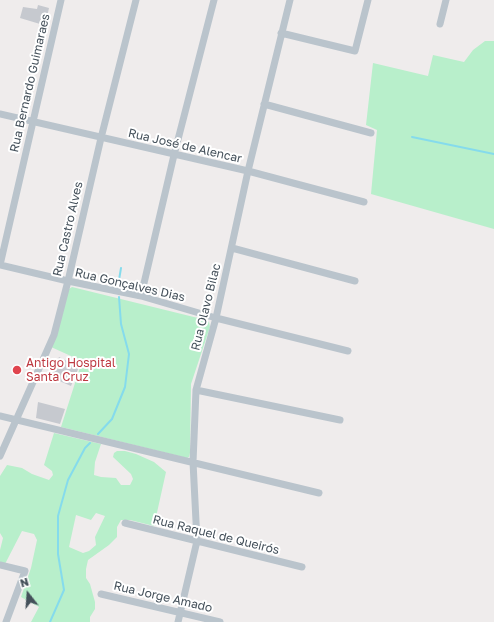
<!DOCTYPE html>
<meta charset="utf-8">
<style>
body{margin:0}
#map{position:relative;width:494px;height:622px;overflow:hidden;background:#efecec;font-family:"Golos Text",sans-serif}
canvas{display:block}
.north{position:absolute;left:8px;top:574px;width:40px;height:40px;-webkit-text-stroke:3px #fff;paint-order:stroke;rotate:343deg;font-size:11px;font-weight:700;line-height:16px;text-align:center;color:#44505a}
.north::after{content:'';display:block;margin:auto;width:14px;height:18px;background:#44505a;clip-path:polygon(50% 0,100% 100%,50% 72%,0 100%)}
</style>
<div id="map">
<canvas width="494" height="622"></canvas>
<div class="north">N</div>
</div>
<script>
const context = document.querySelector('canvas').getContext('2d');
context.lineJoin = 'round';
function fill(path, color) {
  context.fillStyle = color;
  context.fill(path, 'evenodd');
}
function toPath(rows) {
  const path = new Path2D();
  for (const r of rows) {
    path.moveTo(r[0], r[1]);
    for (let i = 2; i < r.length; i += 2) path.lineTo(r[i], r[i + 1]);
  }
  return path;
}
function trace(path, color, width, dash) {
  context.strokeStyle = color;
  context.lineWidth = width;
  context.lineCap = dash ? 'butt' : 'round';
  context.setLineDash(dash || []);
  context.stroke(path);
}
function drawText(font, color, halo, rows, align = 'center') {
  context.font = font + ' "Golos Text",sans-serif';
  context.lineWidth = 4;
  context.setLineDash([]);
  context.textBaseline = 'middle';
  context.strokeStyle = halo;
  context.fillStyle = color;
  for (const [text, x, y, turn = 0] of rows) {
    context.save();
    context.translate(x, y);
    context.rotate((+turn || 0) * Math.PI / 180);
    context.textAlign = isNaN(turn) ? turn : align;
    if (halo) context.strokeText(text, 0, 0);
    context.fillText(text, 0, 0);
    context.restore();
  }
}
fill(toPath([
 [485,41,494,41,494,229,371,194,377,130,366,125,373,63,428,76,433,55,464,62,473,50],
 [72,287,206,320,209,322,210,327,191,384,190,453,189,457,187,458,61,427,82,361,51,347,69,289],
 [54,433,101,444,95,462,94,475,101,477,116,478,121,485,130,485,133,479,131,474,113,457,114,453,117,451,125,451,136,454,154,462,166,472,154,526,130,520,121,520,117,527,117,537,109,545,88,560,86,569,86,578,90,584,95,602,95,609,90,617,90,622,31,622,39,607,21,597,31,568,37,540,34,534,22,531,5,564,0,563,0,550,3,538,0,533,0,476,7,465,22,468,32,474,49,480,53,475,52,471,44,465],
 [96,513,105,516,95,537,96,545,89,551,83,553,69,547,76,515,91,520]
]), '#b8efcb');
trace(toPath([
 [412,137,494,154],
 [118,286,121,268],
 [98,434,112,419,125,387,129,354,121,324,119,297],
 [50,622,64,590,58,554,58,516,68,480,85,448,90,443]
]), '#85dbec', 2);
fill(toPath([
 [38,5,49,8,47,17,44,16,43,19,41,19,40,24,20,18,23,7,37,9],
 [59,357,79,367,71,386,50,377],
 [38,402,65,409,60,424,36,418]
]), '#c6c9cf');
trace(toPath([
 [440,24,446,0],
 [281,33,355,51,368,0],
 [264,104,371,133],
 [0,114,248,171,364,202],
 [232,248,355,281],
 [0,265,68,281,141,296,216,318,348,351],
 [0,265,61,0],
 [141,296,174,155,214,0],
 [196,390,340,420],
 [0,416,319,493],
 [0,456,54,335,68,281,101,138,136,0],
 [125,523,302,567],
 [0,565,25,571,6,622],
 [101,594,220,622],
 [178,622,197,541,193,462,196,390,216,318,248,171,290,0]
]), '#bac4cc', 7);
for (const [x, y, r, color] of [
 [17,370,5,"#e0444e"]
]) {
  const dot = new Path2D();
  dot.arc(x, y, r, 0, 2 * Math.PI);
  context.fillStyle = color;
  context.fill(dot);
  trace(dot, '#fff', 1.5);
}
drawText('12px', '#44505a', '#fff', [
 ["Rua Bernardo Guimaraes",30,83,-77],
 ["Rua José de Alencar",185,146,13],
 ["Rua Castro Alves",68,229,-77],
 ["Rua Gonçalves Dias",130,285,13],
 ["Rua Olavo Bilac",206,307,-76],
 ["Rua Raquel de Queirós",216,535,14],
 ["Rua Jorge Amado",163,597,13]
]);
drawText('12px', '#be3a42', '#fff', [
 ["Antigo Hospital",26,363],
 ["Santa Cruz",26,377]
], 'left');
</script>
